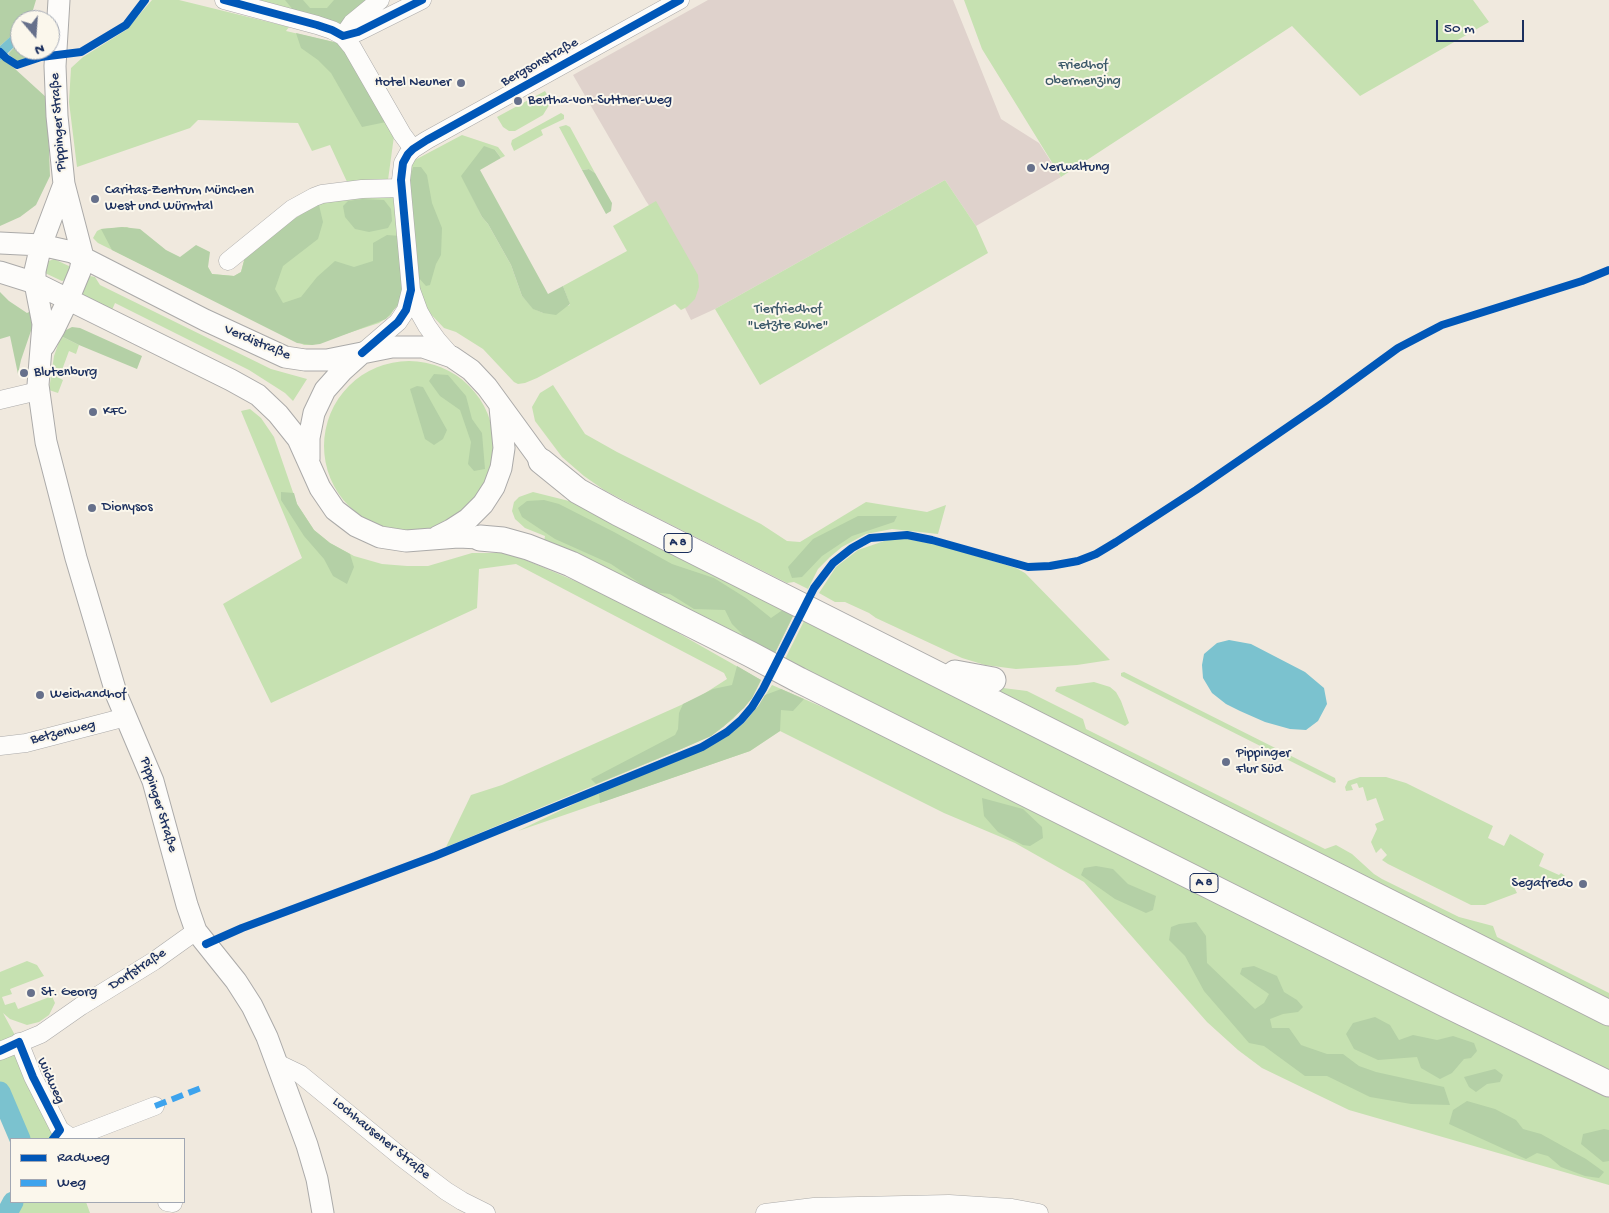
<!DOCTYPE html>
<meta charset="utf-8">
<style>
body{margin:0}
#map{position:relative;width:1609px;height:1213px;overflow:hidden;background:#f0e9de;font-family:"Gochi Hand",sans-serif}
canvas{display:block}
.legend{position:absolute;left:10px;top:1138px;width:175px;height:65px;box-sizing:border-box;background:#fbf7ec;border:1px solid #a1a7b3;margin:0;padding:6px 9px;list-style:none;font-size:15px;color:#1b2f5e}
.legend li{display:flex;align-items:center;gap:10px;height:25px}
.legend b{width:25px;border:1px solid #a1a7b3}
.north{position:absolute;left:10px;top:10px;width:50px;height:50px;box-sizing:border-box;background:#fbf7ec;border:1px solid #a1a7b3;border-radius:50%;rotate:162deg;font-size:14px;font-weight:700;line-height:20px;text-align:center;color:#1b2f5e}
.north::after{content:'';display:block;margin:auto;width:18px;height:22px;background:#66708b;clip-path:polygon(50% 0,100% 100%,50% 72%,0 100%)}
.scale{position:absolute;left:1436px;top:20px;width:88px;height:22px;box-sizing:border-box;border:2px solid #1b2f5e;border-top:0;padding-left:6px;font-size:15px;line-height:18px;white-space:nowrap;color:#1b2f5e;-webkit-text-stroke:4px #fbf7ec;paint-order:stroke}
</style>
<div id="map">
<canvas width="1609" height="1213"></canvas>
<ul class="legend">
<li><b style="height:6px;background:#0057b8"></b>Radweg</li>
<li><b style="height:6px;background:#3da3ed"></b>Weg</li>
</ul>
<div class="north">N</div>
<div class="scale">50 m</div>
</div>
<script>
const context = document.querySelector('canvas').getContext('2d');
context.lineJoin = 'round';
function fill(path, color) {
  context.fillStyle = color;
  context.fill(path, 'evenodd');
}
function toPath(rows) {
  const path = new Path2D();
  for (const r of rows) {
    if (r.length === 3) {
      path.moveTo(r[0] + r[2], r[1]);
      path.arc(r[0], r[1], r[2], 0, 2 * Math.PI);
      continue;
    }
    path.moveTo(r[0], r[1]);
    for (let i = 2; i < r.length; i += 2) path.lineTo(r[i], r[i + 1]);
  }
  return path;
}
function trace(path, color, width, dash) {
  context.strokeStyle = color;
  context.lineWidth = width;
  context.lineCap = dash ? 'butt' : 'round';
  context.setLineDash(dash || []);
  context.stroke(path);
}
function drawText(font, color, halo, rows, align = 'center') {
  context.font = font + ' "Gochi Hand",sans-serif';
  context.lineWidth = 4;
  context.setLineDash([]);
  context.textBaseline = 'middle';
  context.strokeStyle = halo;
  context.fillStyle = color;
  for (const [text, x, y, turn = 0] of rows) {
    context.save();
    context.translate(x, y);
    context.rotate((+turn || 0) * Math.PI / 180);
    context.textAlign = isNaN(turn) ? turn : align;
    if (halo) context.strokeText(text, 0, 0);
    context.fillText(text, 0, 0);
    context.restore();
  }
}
fill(toPath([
 [708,0,953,0,1001,119,1039,143,1061,177,976,226,945,180,715,309,691,320,685,308,697,275,646,201,573,75]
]), '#dfd2cc');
fill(toPath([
 [152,0,179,0,289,27,286,31,338,43,394,136,388,180,348,184,330,145,312,151,298,123,198,120,190,128,77,167,69,102,71,68,83,57,126,30],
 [255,0,369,0,340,24],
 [964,0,1473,0,1489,22,1360,96,1292,26,1061,177,982,49],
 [545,91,551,102,543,115,515,131,509,131,503,127,497,117],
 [561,113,564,115,564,119,541,130,543,135,514,151,511,144,512,140],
 [566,125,570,127,595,173,589,169,582,170,559,127],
 [462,135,498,147,505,156,501,158,495,150,462,176,482,217,488,224,511,265,522,296,534,309,543,313,570,305,563,286,627,251,613,226,656,201,698,275,699,287,695,299,687,307,681,310,675,304,537,378,525,383,518,384,514,382,483,349,456,332,444,328,423,306,418,295,409,195,409,169,413,161],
 [945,180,976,226,988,253,760,385,715,309],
 [394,196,405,283,391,315,379,323,312,345,304,345,98,243,93,238,97,231,101,229,127,227,131,229,162,263,208,267,212,274,234,276,241,272,245,257,305,212,326,201,346,198],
 [54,259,71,267,69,279,62,281,45,273,46,262],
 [90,276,95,277,100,285,271,369,307,379,293,401,285,393,249,370,115,303,112,310,81,294],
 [61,336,79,345,76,354,69,351,59,378,63,380,58,393,49,390,54,356],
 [409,446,85],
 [553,385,585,434,617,452,761,524,787,541,800,542,866,502,927,512,946,505,938,534,892,529,866,534,842,547,830,557,818,569,808,589,794,582,787,583,642,510,604,490,584,476,562,457,535,421,532,407,540,393],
 [250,409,261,418,274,437,297,504,314,530,330,543,354,556,382,564,407,566,428,566,472,553,509,553,580,583,657,621,761,680,752,698,733,719,711,736,679,750,446,847,471,795,502,785,699,697,727,679,724,673,516,564,479,569,477,608,271,703,223,604,302,558,241,411],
 [533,492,573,502,794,614,774,655,544,541,545,536,525,528,515,519,512,511,514,502,519,497],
 [907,539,943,546,1016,568,1025,573,1110,660,1077,665,1016,669,985,665,962,658,876,618,869,613,845,602,835,602,819,593,836,567,858,550,887,540],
 [805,619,1609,1023,1609,1077,784,661],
 [1124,672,1335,778,1336,782,1334,783,1121,676,1121,673],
 [1094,682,1110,687,1116,692,1121,701,1129,723,1125,726,1055,691,1057,687],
 [772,685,866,726,1609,1097,1609,1185,1349,1110,1262,1068,1238,1050,1207,1022,1084,882,1015,843,944,813,780,731,750,751,518,831,580,801,694,753,726,737,744,723,759,705],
 [995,687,1027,691,1083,719,1086,729,1325,849,1336,845,1352,854,1374,874,1382,879,1459,917,1493,926,1497,937,1609,993,1609,1003,995,693],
 [1360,777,1386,777,1406,783,1493,826,1488,838,1504,846,1510,834,1544,854,1539,866,1559,875,1561,873,1565,876,1560,886,1548,881,1532,886,1530,878,1525,880,1530,887,1523,890,1520,884,1514,887,1517,893,1485,905,1471,905,1388,864,1382,860,1387,855,1381,848,1376,853,1371,842,1377,829,1375,824,1384,820,1376,798,1367,801,1363,787,1359,788,1357,783,1351,785,1353,790,1346,791,1345,787,1348,781],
 [27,961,37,965,44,976,10,989,12,994,2,997,5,1005,15,1002,18,1009,52,996,55,1003,49,1015,39,1022,27,1025,10,1019,3,1013,57,1113,62,1139,20,1139,21,1135,0,1096,0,972],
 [12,1202,86,1202,90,1213,5,1213]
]), '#c6e1b1');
fill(toPath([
 [0,0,36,0,33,10,26,20,20,20,19,29,0,46],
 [285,0,303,0,310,8,327,8,334,0,369,0,340,24,294,11],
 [296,33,338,43,348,55,386,122,362,127,331,73,318,60,301,48],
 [20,41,20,50,46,50,32,59,18,62,8,54],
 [3,58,47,98,50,176,36,205,20,217,0,226,0,61],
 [484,146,495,150,501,158,480,170,548,294,563,286,570,304,556,315,543,313,533,309,522,296,511,265,488,224,482,217,461,176],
 [413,167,421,167,427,175,432,203,442,228,441,255,436,264,430,285,426,286,418,277,410,180],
 [589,169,595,173,612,203,611,211,606,214,582,170],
 [362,199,384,200,391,209,392,221,388,228,369,232,355,229,345,217,343,206,348,201],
 [319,205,323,222,318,239,283,266,275,289,283,303,301,297,317,277,335,261,354,267,373,261,373,243,387,235,401,236,405,283,399,304,386,319,320,344,312,345,297,343,112,250,101,229,122,227,140,229,166,250,180,257,196,245,210,252,208,267,212,274,234,276,241,272,245,257,273,232,305,212],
 [0,292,9,301,27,313,31,311,33,325,21,360,18,374,10,336,0,339],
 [72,327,80,328,142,356,137,369,79,345,61,336,64,331],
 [434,374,448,375,466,396,472,419,482,433,485,469,474,471,468,464,471,442,460,410,440,396,429,381],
 [417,386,423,387,447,430,443,439,434,445,425,439,410,389],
 [281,492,294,493,297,504,314,530,330,543,350,554,354,567,347,584,333,576,324,559,304,536,281,500],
 [544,500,559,504,614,532,672,564,714,578,746,598,771,618,784,609,794,614,774,655,754,646,732,624,725,610,694,609,670,594,653,592,611,564,555,539,522,517,518,508,527,501],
 [858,516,897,516,894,522,852,536,822,556,802,577,792,578,788,567,813,539],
 [737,666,761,680,752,698,744,708,723,727,711,736,679,750,596,784,591,779,675,735,678,729,679,713,683,704,713,689,732,685],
 [781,689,804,699,793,711,781,710,780,731,750,751,600,803,599,794,694,753,726,737,744,723,759,705,765,695],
 [982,798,1023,809,1042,827,1043,838,1030,846,1023,845,998,832,984,816],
 [1096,866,1113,869,1128,884,1156,896,1153,910,1146,913,1115,899,1081,875,1084,868],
 [1196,922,1206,936,1207,963,1255,1009,1264,1003,1269,994,1240,974,1242,968,1254,966,1277,976,1284,992,1297,1000,1303,1007,1298,1012,1283,1014,1270,1019,1272,1028,1289,1028,1301,1045,1327,1054,1343,1054,1359,1066,1376,1072,1444,1087,1450,1105,1411,1104,1370,1097,1327,1076,1305,1076,1264,1046,1249,1043,1204,991,1185,956,1169,940,1171,927,1179,924],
 [1375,1017,1390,1025,1399,1040,1413,1035,1437,1040,1453,1036,1474,1043,1477,1051,1471,1058,1464,1059,1452,1073,1440,1079,1421,1068,1417,1057,1378,1060,1354,1049,1346,1034,1353,1023],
 [1495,1069,1503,1075,1500,1082,1487,1084,1476,1092,1469,1087,1464,1077],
 [1467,1101,1495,1109,1516,1120,1523,1129,1541,1134,1586,1159,1604,1172,1599,1178,1585,1176,1561,1167,1548,1156,1537,1153,1526,1159,1449,1124,1453,1110],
 [1604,1129,1609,1130,1609,1161,1603,1162,1581,1144,1583,1134]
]), '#b4d0a6');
fill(toPath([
 [20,28,20,41,0,61,0,46],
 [1229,640,1251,644,1305,672,1324,688,1327,704,1318,721,1306,730,1290,729,1265,722,1240,711,1226,704,1212,693,1203,678,1202,665,1204,654,1217,643]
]), '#7bc2cf');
trace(toPath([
 [0,1092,20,1139],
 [7,1213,13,1202]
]), '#7bc2cf', 21);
const minor = toPath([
 [224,0,317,25,332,30,343,36,352,47,402,134,413,149],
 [343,36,358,32,422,0],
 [343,36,352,23,380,0],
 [228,261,292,209,314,197,322,194,362,189,401,188],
 [411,290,419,312,427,326,437,340,452,357],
 [362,353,398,322,406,310,411,290,401,180,403,163,408,154,413,149,427,140,680,0],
 [0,400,38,391],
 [0,746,26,743,126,717],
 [19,1042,33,1077,60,1130,73,1139],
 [0,1051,41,1034,81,1006,154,961,196,931],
 [277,1063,300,1074,400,1156,446,1191,462,1201,486,1213],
 [72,1138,155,1106],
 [167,1202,173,1203],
 [765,1213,814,1207,949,1204,1012,1208,1039,1213]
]);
const major = toPath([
 [64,184,41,245,35,271,35,283,43,324,38,385,46,442,76,558,117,696,153,781,187,905,196,931,236,981,252,1006,267,1037,307,1145,317,1179,323,1213],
 [0,243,41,245,72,252,205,320,285,357,305,360,327,360,392,347,423,347,452,357,471,370,487,387,541,461],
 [0,272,35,283,231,380,258,395,278,414,298,439,320,488,335,510,356,526,380,537,406,541,458,537,480,538],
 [44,346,54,329,68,300,80,271,83,257,64,184,57,116,55,66,59,0],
 [309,459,309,438,314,413,325,390,342,371,362,353],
 [437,537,451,530,468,519,483,504,494,487,501,468,504,448,500,407]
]);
const highway = toPath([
 [541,461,578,491,618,513,1609,1013],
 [480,538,503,540,528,547,571,564,750,654,799,680,1449,1006,1609,1084],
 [955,673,993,680]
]);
trace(minor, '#abaaa9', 19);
trace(major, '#abaaa9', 23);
trace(highway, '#abaaa9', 27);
trace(minor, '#fdfcfa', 18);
trace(major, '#fdfcfa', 21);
trace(highway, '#fdfcfa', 25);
trace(toPath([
 [155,1106,201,1088]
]), '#3da3ed', 6, [12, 6]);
trace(toPath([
 [224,0,317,25,332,30,343,36,358,32,422,0],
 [0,52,6,58,17,65,41,57,81,52,126,25,145,0],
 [362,353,398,322,406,310,411,290,401,180,403,163,408,154,413,149,427,140,680,0],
 [206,944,242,928,435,856,702,747,727,732,741,720,752,707,763,689,814,588,833,563,852,548,870,538,907,535,932,540,1028,567,1050,566,1078,561,1096,554,1116,542,1196,490,1324,402,1398,348,1442,325,1582,281,1609,270],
 [0,1051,19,1042,33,1077,60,1130,53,1139]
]), '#0057b8', 8);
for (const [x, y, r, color] of [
 [461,83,5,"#66708b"],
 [518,101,5,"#66708b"],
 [1031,168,5,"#66708b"],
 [95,199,5,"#66708b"],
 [24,373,5,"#66708b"],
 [93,412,5,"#66708b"],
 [92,508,5,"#66708b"],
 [40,695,5,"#66708b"],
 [1226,762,5,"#66708b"],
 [1583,884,5,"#66708b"],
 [31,993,5,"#66708b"]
]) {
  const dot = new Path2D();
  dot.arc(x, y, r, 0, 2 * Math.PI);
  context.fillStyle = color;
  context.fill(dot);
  trace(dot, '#fbf7ec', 2);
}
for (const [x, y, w] of [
 [678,543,28],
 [1204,883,28]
]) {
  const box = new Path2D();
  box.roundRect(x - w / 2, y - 9.5, w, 19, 4);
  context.fillStyle = '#fbf7ec';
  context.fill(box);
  trace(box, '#1b2f5e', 1);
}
drawText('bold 12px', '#1b2f5e', null, [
 ["A 8",678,543],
 ["A 8",1204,883]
]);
drawText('14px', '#1b2f5e', '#fbf7ec', [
 ["Bergsonstraße",540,63,-29],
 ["Pippinger Straße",59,122,-94],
 ["Verdistraße",257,343,23],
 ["Betzenweg",63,733,-14],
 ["Pippinger Straße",158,805,73],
 ["Dorfstraße",138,970,-33],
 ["Widweg",50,1081,65],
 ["Lochhausener Straße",381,1139,39]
]);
drawText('14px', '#3d5a6a', '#fbf7ec', [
 ["Friedhof",1083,66],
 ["Obermenzing",1083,82],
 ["Tierfriedhof",788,310],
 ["\"Letzte Ruhe\"",788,326]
]);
drawText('14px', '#1b2f5e', '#fbf7ec', [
 ["Hotel Neuner",451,83,"right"],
 ["Bertha-von-Suttner-Weg",528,101],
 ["Verwaltung",1041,168],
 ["Caritas-Zentrum München",105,191],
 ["West und Würmtal",105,207],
 ["Blutenburg",34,373],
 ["KFC",103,412],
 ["Dionysos",102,508],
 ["Weichandhof",50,695],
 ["Pippinger",1236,754],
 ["Flur Süd",1236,770],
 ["Segafredo",1573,884,"right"],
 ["St. Georg",41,993]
], 'left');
</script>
